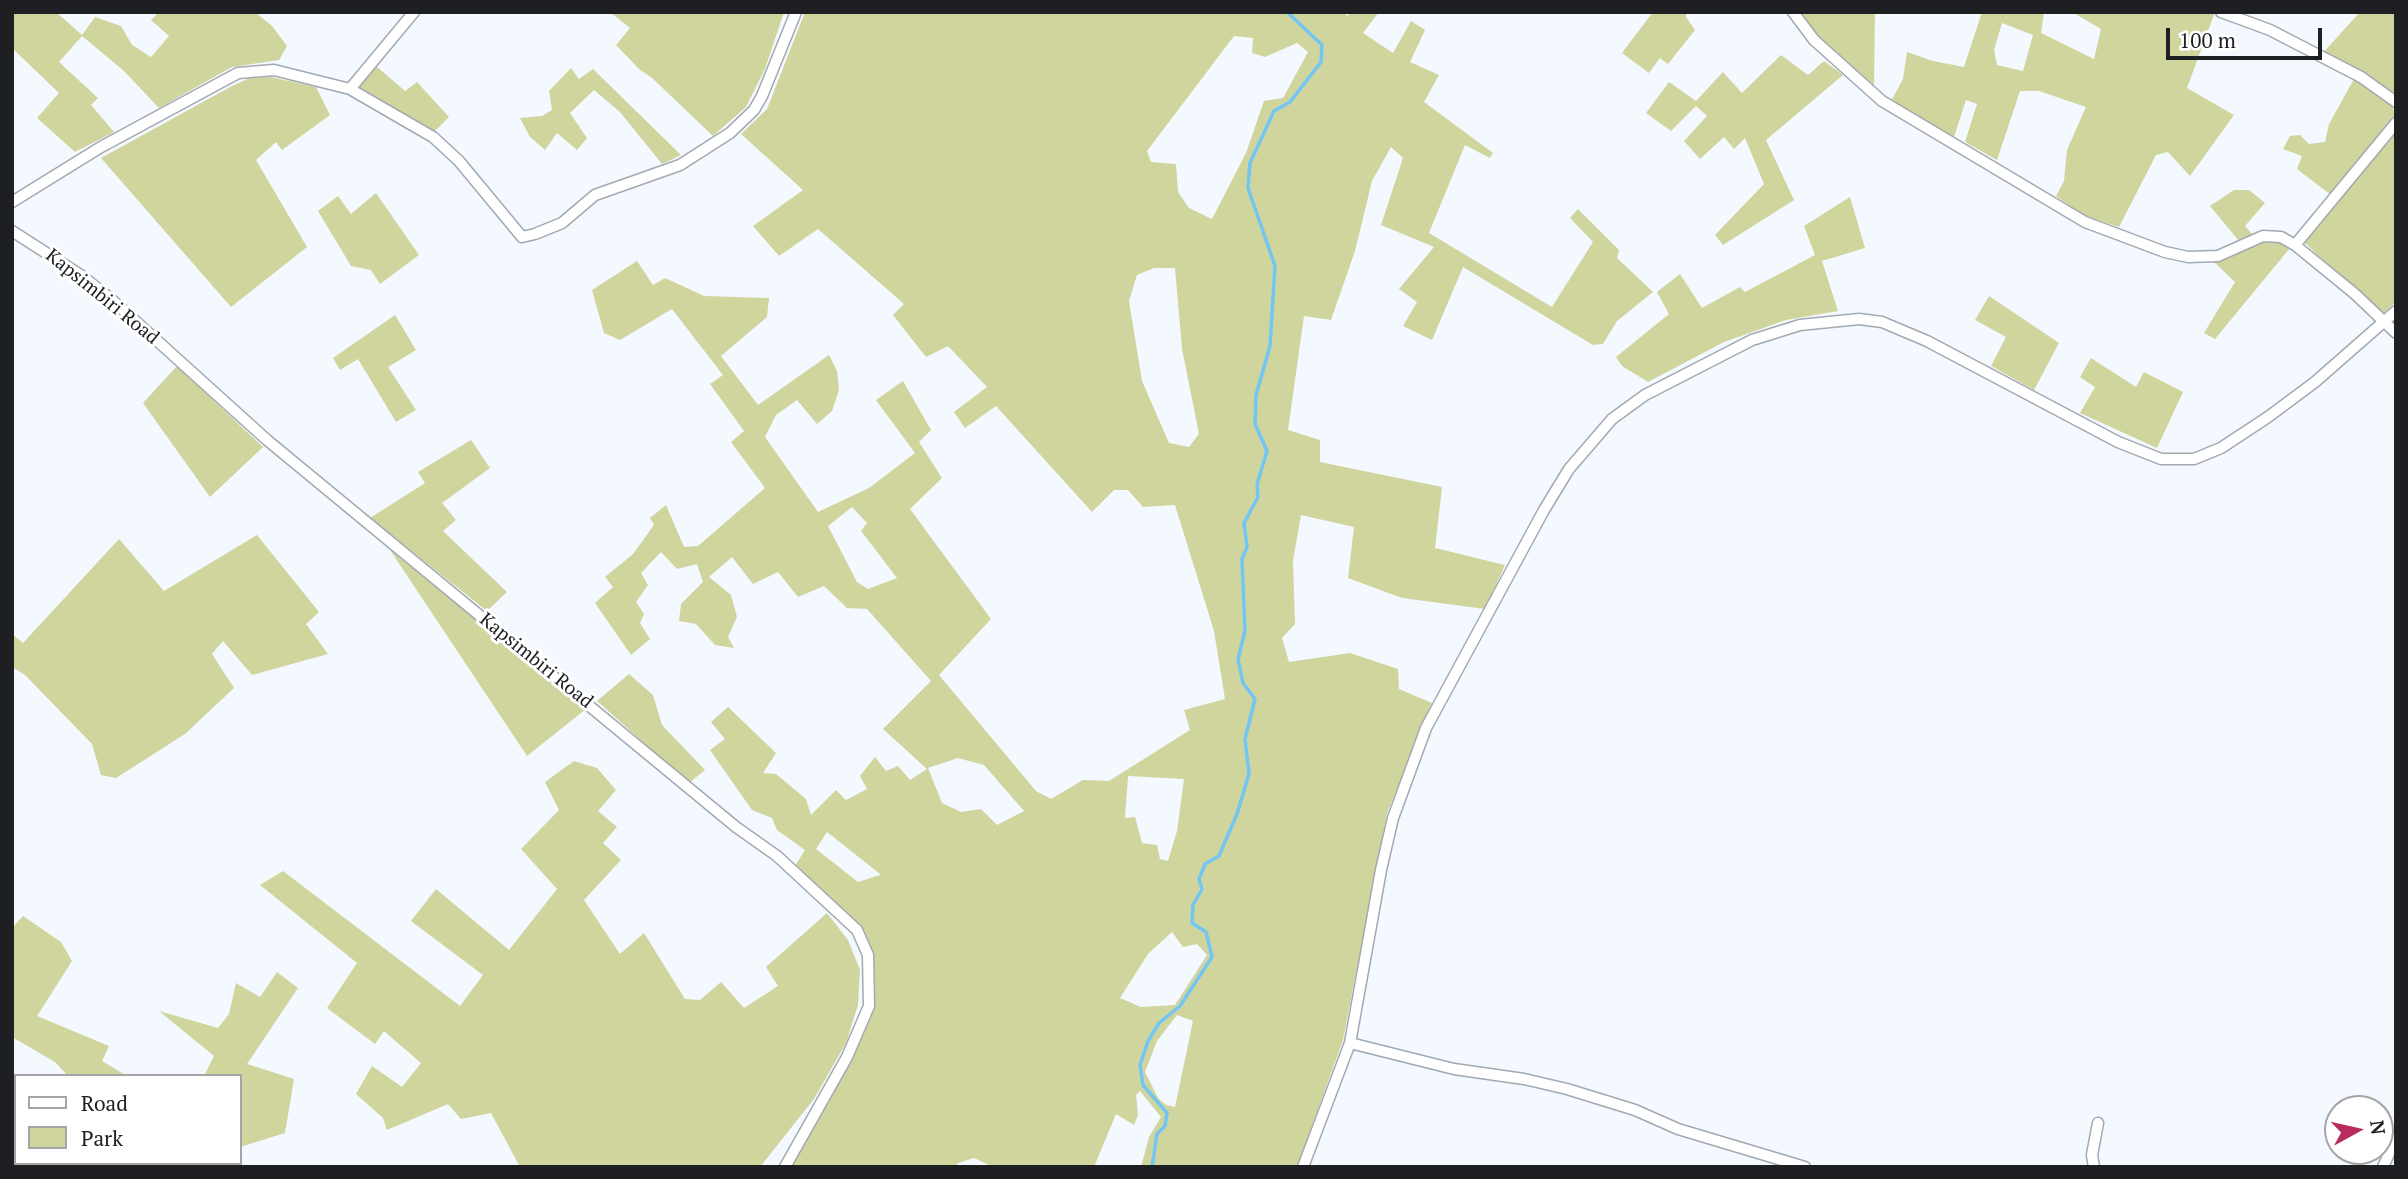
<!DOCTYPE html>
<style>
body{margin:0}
#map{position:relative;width:2408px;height:1179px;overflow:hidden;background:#f3f9ff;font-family:"PT Serif",serif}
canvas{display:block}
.frame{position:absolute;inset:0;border:14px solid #1d1f22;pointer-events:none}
.legend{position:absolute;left:14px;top:1074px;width:228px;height:91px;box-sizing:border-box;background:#fff;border:2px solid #a5a5a7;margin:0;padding:9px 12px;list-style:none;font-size:21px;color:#1d1f22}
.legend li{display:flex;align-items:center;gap:14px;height:35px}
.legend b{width:35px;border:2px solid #a5a5a7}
.north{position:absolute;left:2324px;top:1095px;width:70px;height:70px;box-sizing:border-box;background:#fff;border:2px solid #a5a5a7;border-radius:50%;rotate:82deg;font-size:19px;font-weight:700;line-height:28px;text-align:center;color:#1d1f22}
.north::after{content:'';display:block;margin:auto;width:24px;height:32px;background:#b82b5e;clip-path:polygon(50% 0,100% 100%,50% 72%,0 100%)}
.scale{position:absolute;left:2166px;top:28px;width:156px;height:32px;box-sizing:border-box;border:4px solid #1d1f22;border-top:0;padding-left:9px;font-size:21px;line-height:24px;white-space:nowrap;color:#1d1f22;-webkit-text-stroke:5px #fff;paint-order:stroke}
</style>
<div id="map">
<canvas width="2408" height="1179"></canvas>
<div class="frame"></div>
<ul class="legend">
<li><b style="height:9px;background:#fff"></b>Road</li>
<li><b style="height:19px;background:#d0d59d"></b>Park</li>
</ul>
<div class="north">N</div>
<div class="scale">100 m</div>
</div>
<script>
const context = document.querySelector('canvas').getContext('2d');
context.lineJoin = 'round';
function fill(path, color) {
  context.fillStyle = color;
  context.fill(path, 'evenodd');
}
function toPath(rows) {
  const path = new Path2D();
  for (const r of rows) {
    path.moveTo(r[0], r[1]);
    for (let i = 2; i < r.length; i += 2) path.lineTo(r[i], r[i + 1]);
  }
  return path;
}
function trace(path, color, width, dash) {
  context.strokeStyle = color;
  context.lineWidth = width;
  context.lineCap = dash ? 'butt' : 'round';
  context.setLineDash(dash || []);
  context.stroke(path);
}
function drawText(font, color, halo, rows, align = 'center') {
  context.font = font + ' "PT Serif",serif';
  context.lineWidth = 6;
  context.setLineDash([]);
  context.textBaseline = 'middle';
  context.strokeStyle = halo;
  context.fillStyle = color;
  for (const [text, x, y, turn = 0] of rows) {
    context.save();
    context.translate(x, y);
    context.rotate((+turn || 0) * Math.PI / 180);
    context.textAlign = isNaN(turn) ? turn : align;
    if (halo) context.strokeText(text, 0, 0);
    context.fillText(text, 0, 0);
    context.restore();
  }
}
fill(toPath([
 [12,12,56,12,82,35,95,17,121,26,132,45,151,57,169,36,151,20,159,12,255,12,272,26,287,46,279,60,232,67,159,108,124,71,82,36,59,62,98,98,91,105,114,132,75,152,37,118,59,93,12,48],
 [610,12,784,12,765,69,746,107,713,136,651,77,640,70,616,45,630,28],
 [805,12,1344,12,1347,16,1352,12,1379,12,1363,33,1393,53,1411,21,1425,30,1410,62,1439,75,1424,102,1493,153,1490,158,1465,145,1429,233,1552,307,1593,242,1570,218,1578,209,1619,250,1617,258,1653,292,1617,321,1603,344,1593,345,1463,267,1432,340,1403,326,1417,302,1399,289,1434,247,1381,225,1403,158,1391,147,1372,181,1355,251,1331,320,1304,316,1288,430,1320,440,1320,462,1442,487,1435,548,1505,565,1485,609,1402,598,1348,578,1354,527,1301,515,1293,561,1295,624,1282,638,1289,662,1350,653,1398,669,1399,689,1432,703,1387,813,1343,1040,1297,1167,1141,1167,1149,1137,1161,1117,1140,1091,1136,1095,1138,1115,1134,1125,1116,1114,1094,1167,993,1167,974,1158,958,1163,955,1167,792,1167,869,1022,875,995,873,959,865,937,849,915,795,866,805,850,777,830,772,818,752,810,710,750,725,739,711,722,728,707,776,753,763,773,776,774,806,799,811,815,836,790,846,800,867,789,860,776,875,757,886,771,898,766,910,780,927,769,883,729,931,681,867,609,847,608,824,586,798,597,778,572,753,584,732,557,709,577,731,595,737,617,728,637,734,648,715,645,696,624,679,621,681,604,703,582,697,564,677,569,661,552,641,573,648,585,636,602,644,614,640,623,650,639,631,655,595,603,613,587,605,577,633,554,654,525,650,518,666,505,684,547,698,546,765,488,731,442,744,431,710,384,723,375,672,309,620,340,604,333,592,290,637,261,653,285,665,278,704,296,769,298,767,317,721,356,758,405,829,355,837,371,839,390,832,411,817,424,797,400,776,415,765,437,818,512,869,488,915,453,876,400,903,381,931,430,919,442,942,478,910,509,991,619,939,675,1036,791,1051,799,1083,780,1109,781,1190,730,1184,710,1225,699,1214,631,1175,505,1143,507,1128,490,1114,490,1092,512,996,406,965,428,954,412,987,387,948,346,926,357,893,315,904,304,818,229,779,256,753,226,803,190,741,134,767,109],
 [1234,36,1253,38,1252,53,1265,57,1297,43,1308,52,1283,98,1264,101,1246,153,1212,219,1189,208,1178,192,1176,164,1151,162,1147,151],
 [1154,268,1175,268,1182,349,1199,434,1189,447,1169,443,1142,381,1129,301,1137,275],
 [852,507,867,523,861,531,897,578,868,589,857,582,828,526],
 [958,758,984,765,1024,811,997,825,981,809,961,812,942,803,928,768],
 [1128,776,1184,779,1177,831,1168,861,1160,859,1157,845,1142,843,1135,817,1125,818],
 [827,832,880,874,880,875,858,882,816,849],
 [1172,932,1183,947,1197,944,1207,955,1175,1005,1141,1007,1120,998,1148,954],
 [1177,1015,1193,1021,1175,1107,1166,1105,1158,1098,1145,1072,1157,1041],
 [1653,12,1686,12,1686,17,1695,30,1668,64,1660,58,1649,73,1622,53],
 [1798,12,1875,12,1874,85,1826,47],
 [1982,12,2044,12,2041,33,2094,59,2101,29,2072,12,2215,12,2187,88,2234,115,2190,176,2168,152,2156,155,2119,227,2083,215,2056,196,2064,181,2067,150,2086,107,2039,91,2020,91,1997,160,1965,142,1977,104,1966,100,1954,137,1891,101,1903,79,1907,52,1933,61,1964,67],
 [2002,23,2033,35,2023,71,1997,65,1994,50],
 [2360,12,2396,12,2396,97,2321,55],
 [1781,55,1808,75,1824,61,1843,75,1766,140,1794,200,1723,245,1715,235,1764,184,1745,138,1734,149,1724,137,1700,159,1684,141,1707,116,1696,106,1671,131,1646,113,1669,82,1696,101,1723,72,1742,93],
 [375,65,405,91,417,82,449,117,435,131,357,86],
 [571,68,579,79,593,69,681,155,662,164,620,112,594,90,570,113,587,138,577,150,557,133,545,150,530,137,520,118,542,116,552,110,549,91],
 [271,77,316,87,330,115,282,150,276,142,256,160,307,247,231,307,101,158,232,86,250,78],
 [2354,79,2391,102,2396,117,2331,195,2297,169,2302,156,2283,149,2290,136,2300,135,2309,144,2325,142,2329,124],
 [2396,126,2396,301,2382,315,2303,241],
 [2234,190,2249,190,2265,203,2245,226,2252,234,2239,241,2210,206],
 [376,193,419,255,380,284,371,270,351,266,318,211,338,196,351,214],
 [1850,197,1865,248,1822,261,1838,311,1786,320,1724,342,1648,382,1622,366,1616,357,1669,314,1657,292,1680,274,1702,308,1740,287,1745,292,1815,255,1804,226],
 [2275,241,2290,248,2215,339,2204,333,2235,282,2214,262,2262,242],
 [1989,296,2059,343,2034,390,1991,366,2006,337,1975,320],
 [395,315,416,350,388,367,416,410,396,422,358,359,340,370,333,358],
 [2091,358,2136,387,2144,372,2183,392,2157,448,2080,413,2095,387,2080,377],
 [177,366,263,447,210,497,143,403],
 [471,440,490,468,442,503,456,520,443,531,507,592,487,611,370,518,425,483,418,472],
 [257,535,319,612,306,624,328,654,252,675,223,641,212,654,234,688,185,734,116,778,101,775,92,744,25,675,12,667,12,634,23,643,119,539,164,591],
 [390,550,586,709,527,756],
 [629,674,653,695,662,725,705,770,689,783,597,701],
 [574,761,597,768,616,790,598,811,617,827,603,843,621,860,584,900,620,954,644,933,685,999,700,1000,721,982,744,1008,778,986,766,967,827,913,848,940,860,970,858,1005,846,1043,814,1099,760,1167,520,1167,491,1113,461,1119,448,1104,387,1130,383,1118,356,1094,372,1066,402,1087,421,1063,384,1031,375,1044,327,1008,357,963,260,885,283,871,460,1006,483,975,411,921,436,889,509,950,557,889,521,849,559,810,545,782],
 [23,916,61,942,72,961,37,1016,109,1046,102,1061,127,1076,68,1076,55,1062,12,1037,12,928],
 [277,972,298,988,247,1064,294,1079,285,1133,240,1147,240,1076,204,1076,214,1056,159,1011,218,1028,229,1014,236,983,260,997],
 [67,1163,192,1163,192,1167,70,1167]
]), '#d0d59d');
trace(toPath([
 [1152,1167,1157,1134,1165,1126,1167,1113,1143,1085,1140,1065,1148,1041,1159,1023,1180,1006,1212,957,1206,932,1192,923,1193,905,1202,889,1199,879,1205,864,1219,856,1237,814,1249,774,1245,739,1255,699,1243,683,1238,659,1245,631,1242,559,1247,547,1244,523,1258,497,1257,484,1267,451,1255,424,1256,395,1270,346,1275,266,1248,188,1250,163,1274,111,1290,102,1321,62,1322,45,1287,12]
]), '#73c6f3', 3.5);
const minor = toPath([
 [1793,12,1814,40,1882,101,2085,222,2165,252,2188,257,2218,256,2263,236,2281,237,2295,245,2355,294,2396,333],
 [2221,12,2270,30,2361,77,2396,102],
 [350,89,414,12],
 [12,202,101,147,238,73,274,70,350,89,433,137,459,161,522,237,535,234,562,223,595,195,680,165,730,133,754,110,762,96,796,12],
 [12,231,82,276,111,299,267,440,736,827,777,856,857,930,868,955,869,1006,847,1057,785,1167],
 [2295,245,2396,123],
 [1350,1043,1454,1069,1524,1079,1567,1089,1635,1110,1678,1129,1805,1167],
 [1303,1167,1350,1043,1381,870,1393,818,1426,728,1544,510,1569,469,1612,419,1645,395,1752,340,1800,325,1859,319,1882,322,1927,341,2118,442,2161,459,2194,459,2221,448,2268,417,2315,382,2396,311],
 [2094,1167,2092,1155,2098,1123],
 [2383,1167,2396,1138]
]);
trace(minor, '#a2a9b0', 13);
trace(minor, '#fff', 10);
drawText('19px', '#1d1f22', '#fff', [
 ["Kapsimbiri Road",102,297,39],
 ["Kapsimbiri Road",536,661,39]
]);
</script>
